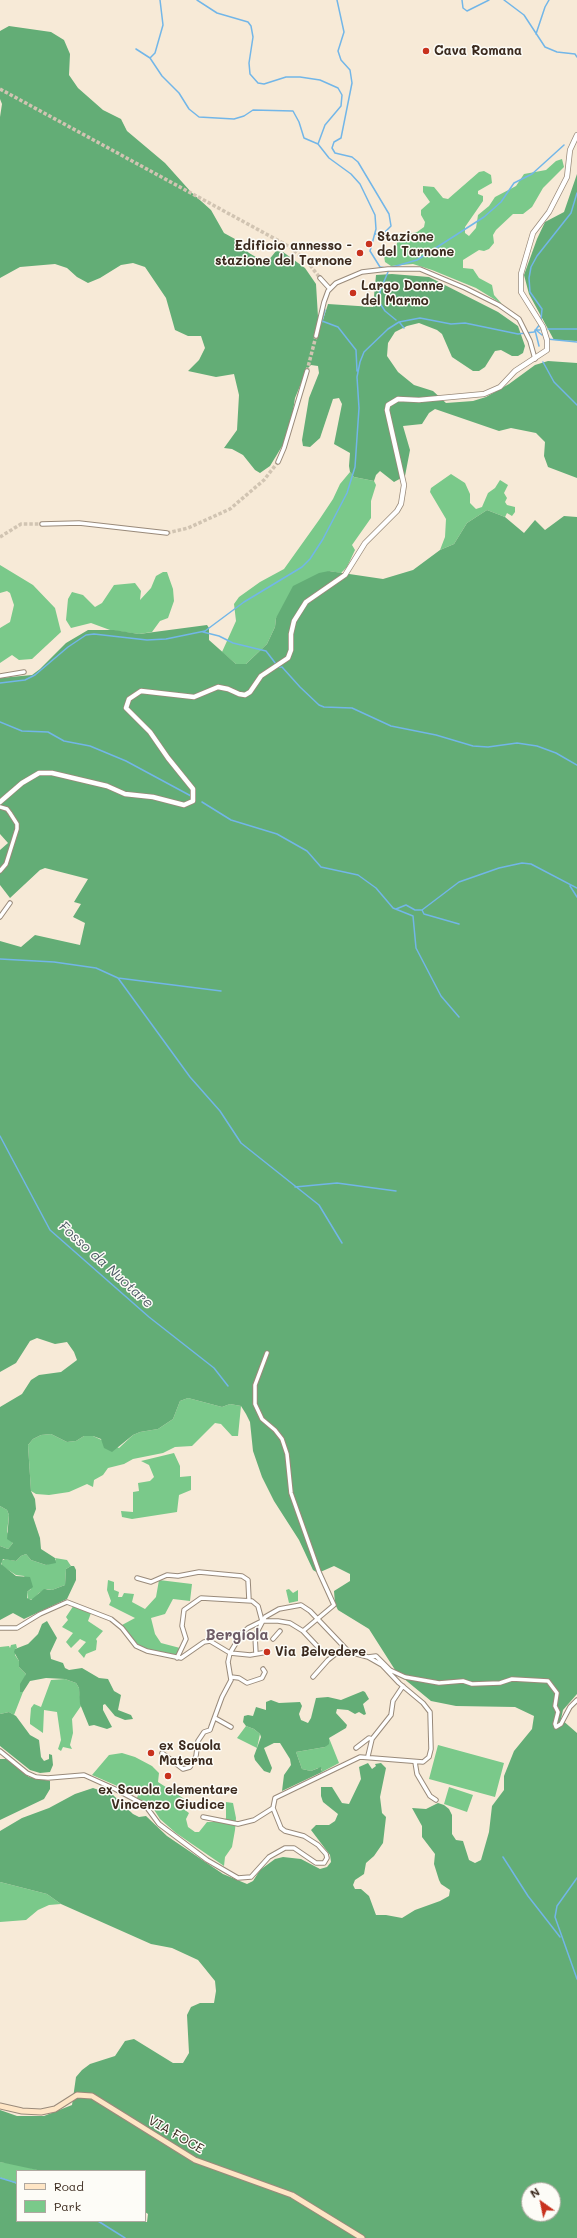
<!DOCTYPE html>
<style>
body{margin:0}
#map{position:relative;width:577px;height:2238px;overflow:hidden;background:#f7ead7;font-family:Mali,sans-serif}
canvas{display:block}
.legend{position:absolute;left:16px;top:2170px;width:130px;height:52px;box-sizing:border-box;background:#fdfcf7;border:1px solid #afa8a0;margin:0;padding:5px 7px;list-style:none;font-size:12px;color:#3b2a1e}
.legend li{display:flex;align-items:center;gap:8px;height:20px}
.legend b{width:20px;border:1px solid #afa8a0}
.north{position:absolute;left:521px;top:2182px;width:40px;height:40px;box-sizing:border-box;background:#fdfcf7;border:1px solid #afa8a0;border-radius:50%;rotate:327deg;font-size:11px;font-weight:700;line-height:16px;text-align:center;color:#3b2a1e}
.north::after{content:'';display:block;margin:auto;width:14px;height:18px;background:#c8321e;clip-path:polygon(50% 0,100% 100%,50% 72%,0 100%)}
</style>
<div id="map">
<canvas width="577" height="2238"></canvas>
<ul class="legend">
<li><b style="height:5px;background:#fee5c5"></b>Road</li>
<li><b style="height:11px;background:#7ac98a"></b>Park</li>
</ul>
<div class="north">N</div>
</div>
<script>
const context = document.querySelector('canvas').getContext('2d');
context.lineJoin = 'round';
function fill(path, color) {
  context.fillStyle = color;
  context.fill(path, 'evenodd');
}
function toPath(rows) {
  const path = new Path2D();
  for (const r of rows) {
    path.moveTo(r[0], r[1]);
    for (let i = 2; i < r.length; i += 2) path.lineTo(r[i], r[i + 1]);
  }
  return path;
}
function trace(path, color, width, dash) {
  context.strokeStyle = color;
  context.lineWidth = width;
  context.lineCap = dash ? 'butt' : 'round';
  context.setLineDash(dash || []);
  context.stroke(path);
}
function drawText(font, color, halo, rows, align = 'center') {
  context.font = font + ' Mali,sans-serif';
  context.lineWidth = 3;
  context.setLineDash([]);
  context.textBaseline = 'middle';
  context.strokeStyle = halo;
  context.fillStyle = color;
  for (const [text, x, y, turn = 0] of rows) {
    context.save();
    context.translate(x, y);
    context.rotate((+turn || 0) * Math.PI / 180);
    context.textAlign = isNaN(turn) ? turn : align;
    if (halo) context.strokeText(text, 0, 0);
    context.fillText(text, 0, 0);
    context.restore();
  }
}
fill(toPath([
 [562,159,564,167,543,188,532,207,523,214,513,214,496,230,493,235,494,243,489,249,484,251,479,250,463,260,463,268,473,269,479,278,492,285,494,295,502,304,476,288,432,270,413,264,391,266,385,262,384,256,395,253,397,243,396,233,409,234,417,232,424,227,425,222,421,215,421,210,430,202,423,192,423,186,434,187,443,198,448,199,479,172,484,171,491,175,492,183,478,191,478,194,483,196,483,201,465,227,465,233,469,236,476,228,478,215,489,206,495,197,516,186,524,174,546,170,556,161],
 [350,472,354,477,374,481,376,485,371,501,371,518,352,545,355,550,347,567,341,573,329,571,276,618,275,627,267,644,246,664,236,664,222,652,236,621,234,604,239,597,260,582,284,569,319,520,333,499,340,484],
 [451,474,465,483,470,494,470,503,476,509,482,507,488,493,495,488,500,480,508,485,504,493,507,498,505,502,507,505,515,507,515,512,512,516,507,513,505,517,487,510,467,523,454,544,440,550,445,537,446,519,430,492,431,488],
 [0,565,33,585,55,608,61,632,32,659,19,660,12,655,0,663,0,628,10,622,14,605,10,593,7,591,0,593],
 [163,572,167,572,173,589,174,601,168,618,160,621,152,632,139,634,110,630,91,623,71,628,66,620,68,599,72,592,83,595,95,607,102,603,114,585,135,583,141,591,140,600,151,588,156,576],
 [188,1398,222,1407,230,1404,241,1406,238,1436,232,1436,221,1424,215,1423,192,1446,175,1447,163,1453,133,1459,124,1464,108,1468,103,1475,94,1480,93,1487,87,1484,69,1492,49,1495,36,1494,31,1491,28,1445,33,1439,41,1435,51,1434,67,1442,76,1441,84,1436,93,1436,119,1448,133,1435,140,1432,158,1429,173,1419,180,1401],
 [174,1453,180,1466,180,1477,191,1476,191,1490,179,1495,177,1512,132,1519,122,1517,121,1511,133,1512,133,1492,139,1491,138,1483,150,1481,154,1477,149,1465,141,1461],
 [0,1506,7,1510,9,1515,7,1532,13,1543,8,1549,0,1546],
 [26,1554,31,1560,46,1565,56,1560,55,1558,67,1560,71,1566,66,1569,65,1585,52,1590,47,1589,39,1593,34,1599,28,1600,27,1592,31,1589,24,1576,16,1575,2,1566,1,1561,5,1559,16,1561,21,1556],
 [108,1580,114,1582,114,1590,119,1592,118,1597,122,1597,124,1593,134,1594,132,1602,145,1609,156,1597,159,1580,192,1584,190,1601,173,1599,165,1614,151,1618,155,1634,161,1643,180,1648,176,1656,145,1649,133,1641,122,1625,135,1618,109,1605,111,1601,107,1590],
 [289,1589,293,1593,298,1590,298,1601,289,1603,286,1590],
 [74,1605,91,1613,88,1621,103,1631,96,1639,97,1641,96,1650,86,1654,84,1658,78,1651,86,1642,80,1639,71,1648,66,1642,73,1633,62,1627,68,1620,66,1617],
 [16,1644,17,1648,15,1649,15,1655,19,1661,19,1667,26,1674,20,1692,23,1692,14,1715,9,1712,0,1714,0,1647,9,1646,10,1648,11,1645],
 [65,1679,76,1683,79,1688,81,1706,72,1719,73,1733,70,1745,72,1749,63,1747,61,1751,58,1749,61,1740,57,1712,44,1710,43,1733,30,1724,30,1720,31,1708,34,1704,41,1707,51,1680],
 [246,1726,254,1729,260,1734,257,1748,237,1738],
 [329,1738,339,1763,322,1772,322,1769,318,1768,311,1771,302,1769,296,1752,325,1747],
 [438,1745,504,1763,495,1797,429,1779],
 [122,1753,135,1757,152,1766,159,1773,158,1782,186,1800,182,1808,189,1813,186,1819,188,1827,195,1832,199,1832,207,1822,224,1822,226,1818,226,1802,233,1803,236,1818,235,1830,232,1847,225,1857,224,1866,176,1833,160,1819,153,1808,137,1798,138,1795,92,1775,109,1755],
 [449,1787,473,1795,467,1812,444,1804],
 [0,1882,47,1894,61,1904,49,1905,38,1910,26,1920,0,1922],
 [0,2162,16,2164,42,2171,17,2171,17,2184,0,2177]
]), '#7ac98a');
fill(toPath([
 [9,26,51,32,64,40,70,54,69,75,78,88,103,110,121,119,127,131,165,163,191,192,211,210,224,233,235,239,249,253,261,260,268,261,276,251,283,252,305,268,316,284,318,317,320,324,322,323,328,304,373,307,376,275,392,274,429,277,498,312,518,326,525,346,523,353,518,356,512,356,501,350,495,351,485,367,479,371,473,371,452,357,442,334,437,330,419,323,407,326,395,332,388,343,387,356,398,372,414,385,433,391,446,403,473,401,486,397,509,384,535,365,548,361,577,363,577,478,548,467,544,456,545,442,536,433,511,428,499,431,435,409,429,413,422,424,403,426,410,450,405,476,394,482,380,471,376,475,374,481,354,477,350,472,349,466,350,453,334,444,342,404,339,398,333,399,320,438,310,447,303,446,302,440,309,398,319,373,318,366,311,365,307,369,295,398,291,424,284,443,270,466,260,473,255,470,243,455,232,449,224,448,237,430,239,395,234,374,216,377,188,371,199,360,205,348,201,336,188,336,175,330,166,298,145,267,133,263,121,265,100,278,88,283,77,277,67,268,55,264,20,267,0,278,0,117,2,104,0,99,0,31],
 [577,174,577,341,554,340,529,294,524,275,537,239,545,222,564,212],
 [487,510,505,517,524,533,535,520,545,530,564,516,577,517,577,1694,563,1710,561,1719,577,1733,577,2238,0,2238,0,2177,17,2184,17,2221,147,2222,148,2214,145,2212,145,2171,42,2171,0,2162,0,2110,17,2116,44,2116,72,2105,76,2077,82,2070,90,2064,115,2056,125,2041,134,2039,173,2063,183,2063,189,2053,187,2015,191,2007,200,2003,214,2003,216,1991,215,1981,198,1960,172,1948,151,1944,61,1904,47,1894,0,1882,0,1831,22,1818,49,1808,75,1794,93,1788,113,1795,133,1814,139,1817,146,1816,167,1836,223,1874,247,1884,253,1881,260,1870,275,1859,283,1857,301,1859,320,1869,327,1867,331,1862,330,1855,311,1830,316,1825,329,1825,335,1821,338,1814,323,1802,321,1796,321,1787,332,1787,342,1803,349,1804,361,1779,359,1767,368,1763,372,1769,376,1766,375,1764,381,1763,386,1768,380,1797,382,1813,386,1817,383,1843,374,1856,366,1863,364,1874,355,1880,353,1885,355,1889,361,1889,369,1896,376,1915,386,1915,402,1918,415,1910,440,1901,449,1896,450,1890,441,1884,439,1880,434,1864,435,1854,422,1837,422,1826,412,1808,426,1809,438,1803,444,1805,449,1809,452,1815,452,1834,456,1840,463,1841,469,1860,475,1863,481,1860,489,1832,492,1806,504,1790,504,1776,514,1751,532,1729,534,1716,515,1707,456,1706,431,1701,397,1673,369,1629,338,1610,335,1604,334,1591,350,1581,350,1574,334,1566,318,1573,313,1570,299,1540,274,1501,262,1477,253,1451,250,1422,246,1414,241,1406,230,1404,222,1407,188,1398,180,1401,173,1419,158,1429,140,1432,133,1435,112,1452,104,1448,101,1439,93,1436,84,1436,76,1441,67,1442,51,1434,41,1435,33,1439,28,1445,31,1491,35,1499,36,1509,33,1517,40,1538,41,1549,55,1558,56,1563,46,1565,31,1560,26,1554,21,1556,16,1561,3,1559,1,1564,16,1576,30,1577,33,1587,27,1592,27,1598,31,1600,44,1589,52,1590,65,1585,66,1569,71,1566,74,1566,76,1570,76,1580,67,1599,24,1619,13,1613,0,1620,0,1546,8,1549,13,1543,7,1539,9,1515,7,1510,0,1506,0,1407,22,1394,31,1380,39,1375,61,1372,77,1360,74,1352,67,1342,55,1344,37,1338,30,1341,16,1363,0,1372,0,941,21,947,35,935,80,945,85,923,73,917,81,904,74,902,88,879,45,868,40,870,10,898,0,885,0,850,8,843,0,834,0,678,32,675,40,669,66,643,88,630,114,630,139,634,207,625,209,628,209,640,236,664,246,664,267,644,275,627,276,618,293,586,319,573,329,571,383,579,413,570,440,550,454,544,467,523],
 [529,2190,553,2190,553,2214,529,2214],
 [47,1621,57,1638,50,1653,51,1659,63,1663,65,1668,69,1670,82,1668,99,1678,108,1679,114,1691,121,1695,118,1710,131,1715,133,1719,125,1720,115,1716,105,1704,103,1705,103,1710,112,1727,107,1729,94,1725,89,1726,80,1704,79,1688,76,1683,65,1679,46,1678,30,1681,23,1692,20,1692,20,1684,26,1674,19,1667,19,1661,14,1652,15,1649,28,1644,38,1634,42,1624],
 [363,1691,365,1692,369,1699,363,1704,366,1714,364,1715,359,1712,355,1714,348,1710,337,1709,336,1713,347,1725,346,1728,329,1738,329,1744,325,1747,296,1752,302,1769,311,1771,321,1767,322,1772,282,1791,284,1775,291,1765,290,1759,280,1743,274,1743,264,1748,272,1768,270,1773,264,1771,255,1760,254,1756,261,1737,260,1734,254,1729,246,1726,243,1722,244,1716,248,1715,253,1716,256,1707,266,1710,266,1702,271,1700,279,1703,300,1702,302,1706,299,1714,301,1720,308,1723,311,1718,316,1698,328,1697,341,1700],
 [9,1712,16,1716,30,1735,39,1740,41,1757,44,1761,49,1759,49,1754,52,1755,53,1765,50,1772,40,1773,30,1770,0,1746,0,1714],
 [0,1759,6,1759,11,1762,29,1777,50,1781,50,1789,44,1799,0,1820]
]), '#63ad76');
trace(toPath([
 [197,0,217,13,248,22,251,26,253,37,249,63,250,74,258,83,264,84,286,77,300,77,320,80,338,88,342,95,341,106,325,125,318,144],
 [337,0,344,32,338,51,341,60,350,70,352,83,341,138,334,142,332,148,335,153,352,157,358,162,389,214,391,226,383,234,375,234],
 [462,0,463,8,467,11,489,0],
 [504,0,524,15,545,47,557,52,575,54,577,57],
 [536,34,545,7,549,0],
 [136,49,150,58,162,76,179,93,189,109,199,117,234,119,244,116,253,110,293,111,299,122,304,138,318,144,329,158,351,174,360,184,375,215,376,229,370,251,380,267,386,268],
 [150,58,155,53,163,25,160,0],
 [389,268,417,260,484,217,501,202,514,183,532,174,564,145],
 [388,272,380,291,379,302,385,311,396,320],
 [325,310,322,321,338,327,356,350,357,371],
 [541,320,542,309,530,292,529,278,531,267,537,256,571,213,577,193],
 [400,323,404,328],
 [548,329,577,329],
 [535,330,539,346],
 [535,330,540,330],
 [536,330,542,335],
 [547,339,577,342],
 [543,362,554,382,577,405],
 [203,632,219,636,233,643,266,651,276,664],
 [278,667,282,667,300,687,319,705,324,707,352,708,391,726,436,735,473,746,488,747,517,743,537,746,556,753,577,765],
 [0,683,25,680,35,675,68,647,86,635,94,634,147,640,166,639,205,631,244,602,302,567,310,559,323,539,347,493,355,467,359,408,357,377,360,362,364,352,388,329,399,322,420,318,451,324,465,323,518,334,534,332,540,324],
 [0,722,22,731,48,732,64,741,90,746,126,761,191,796],
 [202,802,231,820,277,834,307,851,321,867,358,875,376,888,393,908,413,916,416,948,441,996,459,1017],
 [570,886,577,897],
 [396,909,406,905,415,910,422,910,424,914,459,924],
 [422,910,459,882,499,868,522,863,531,864,577,888],
 [0,959,54,962,96,968,118,978,190,1077,220,1111,241,1143,319,1205,342,1243],
 [118,978,221,991],
 [0,1136,50,1230,149,1317,214,1368,228,1386],
 [295,1187,337,1183,396,1191],
 [503,1857,528,1896,560,1937],
 [577,1878,557,1906,555,1917,577,1979],
 [0,2178,17,2183],
 [98,2221,125,2238]
]), '#72b6e8', 1.5);
trace(toPath([
 [0,89,290,247,306,260,320,278],
 [307,371,316,336],
 [167,533,188,528,230,509,264,480,278,462],
 [0,537,21,524,42,524]
]), '#d1c4b2', 3.5, [3.5, 2]);
const minor = toPath([
 [320,278,330,289],
 [316,336,324,302,328,291,336,283,362,272,388,269,420,269,465,288,499,305,519,319,530,341,535,359],
 [278,462,284,448,307,371],
 [42,524,79,523,167,533],
 [0,676,24,672],
 [0,807,7,809,10,813,17,824,17,829,6,864,0,871],
 [0,917,10,903],
 [267,1353,255,1385,255,1404,262,1419,275,1430,282,1439,287,1454,291,1493,319,1572,334,1605,303,1631],
 [137,1578,151,1582,167,1575,178,1576,199,1572,242,1576,248,1580,249,1600],
 [0,1628,17,1628,40,1614,67,1602,111,1619,122,1628,136,1646,147,1651,181,1658,204,1642,210,1641,230,1653,250,1655,268,1652],
 [273,1639,280,1631],
 [368,1657,376,1656,390,1670,405,1677,439,1683,463,1681,472,1684,500,1683,512,1679,548,1681,557,1693,555,1706,558,1712,555,1724,556,1727,561,1724,570,1707,577,1700],
 [177,1658,186,1639,182,1626,184,1610,201,1598,252,1601,258,1606,262,1621],
 [231,1677,239,1678,247,1683,262,1678,265,1672,263,1669],
 [313,1677,328,1660,344,1647],
 [215,1718,231,1727],
 [356,1748,369,1738,372,1739],
 [0,1751,27,1773,36,1777,48,1778,84,1775,115,1789,145,1805,159,1824,207,1860,238,1878,251,1877,269,1857,285,1848,294,1848,316,1863,324,1863,327,1858,326,1854,318,1845,304,1836,285,1831,281,1828,273,1808,275,1798,360,1757,423,1762,429,1757,431,1749,430,1712,423,1703,399,1683,382,1665,368,1657,349,1652,310,1611,301,1605,279,1609,265,1617,255,1636,256,1654],
 [162,1753,183,1769,190,1767,196,1756,198,1741,204,1732,210,1730,211,1727,222,1697,231,1680,228,1662,230,1653,242,1633,248,1628,262,1621,278,1621,290,1623,303,1631,318,1647],
 [368,1756,372,1739,391,1715,393,1701,403,1686],
 [415,1762,417,1774,430,1796,436,1800],
 [203,1817,238,1824,254,1820,273,1808]
]);
const tertiary = toPath([
 [0,802,22,783,39,773,52,773,107,786,125,794,153,797,184,805,193,801,193,789,168,758,150,732,126,708,129,699,141,691,194,697,218,687,228,689,239,694,245,695,250,692,261,676,288,658,291,650,291,634,294,621,306,602,345,575,365,543,397,511,401,504,404,485,387,410,388,405,398,399,419,400,484,394,500,387,515,371,547,350,547,340,543,327,521,292,521,274,533,233,549,212,567,177,570,150,577,135]
]);
const secondary = toPath([
 [0,2106,22,2111,41,2112,55,2109,77,2095,92,2096,195,2160,292,2195,362,2238]
]);
trace(minor, '#998a7a', 5.5);
trace(tertiary, '#998a7a', 6);
trace(secondary, '#998a7a', 7);
trace(minor, '#fff', 3.5);
trace(tertiary, '#fff', 4.5);
trace(secondary, '#fee5c5', 5);
for (const [x, y, r, color] of [
 [426,51,4,"#c8321e"],
 [369,244,4,"#c8321e"],
 [360,253,4,"#c8321e"],
 [353,293,4,"#c8321e"],
 [267,1652,4,"#c8321e"],
 [151,1753,4,"#c8321e"],
 [168,1776,4,"#c8321e"]
]) {
  const dot = new Path2D();
  dot.arc(x, y, r, 0, 2 * Math.PI);
  context.fillStyle = color;
  context.fill(dot);
  trace(dot, '#fdfcf7', 1.5);
}
drawText('bold 13px', '#3b2a1e', '#fdfcf7', [
 ["Cava Romana",434,51],
 ["Stazione",377,237],
 ["del Tarnone",377,252],
 ["Edificio annesso -",352,246,"right"],
 ["stazione del Tarnone",352,261,"right"],
 ["Largo Donne",361,286],
 ["del Marmo",361,301],
 ["Via Belvedere",275,1652],
 ["ex Scuola",159,1746],
 ["Materna",159,1761],
 ["ex Scuola elementare",168,1790,"center"],
 ["Vincenzo Giudice",168,1805,"center"]
], 'left');
drawText('13px', '#3b2a1e', '#fdfcf7', [
 ["VIA FOCE",176,2135,30]
]);
drawText('italic 14px', '#4e5b65', '#fdfcf7', [
 ["Fosso da Nuotare",106,1265,42]
]);
drawText('bold 15px', '#6e5c66', '#fdfcf7', [
 ["Bergiola",237,1635]
]);
</script>
